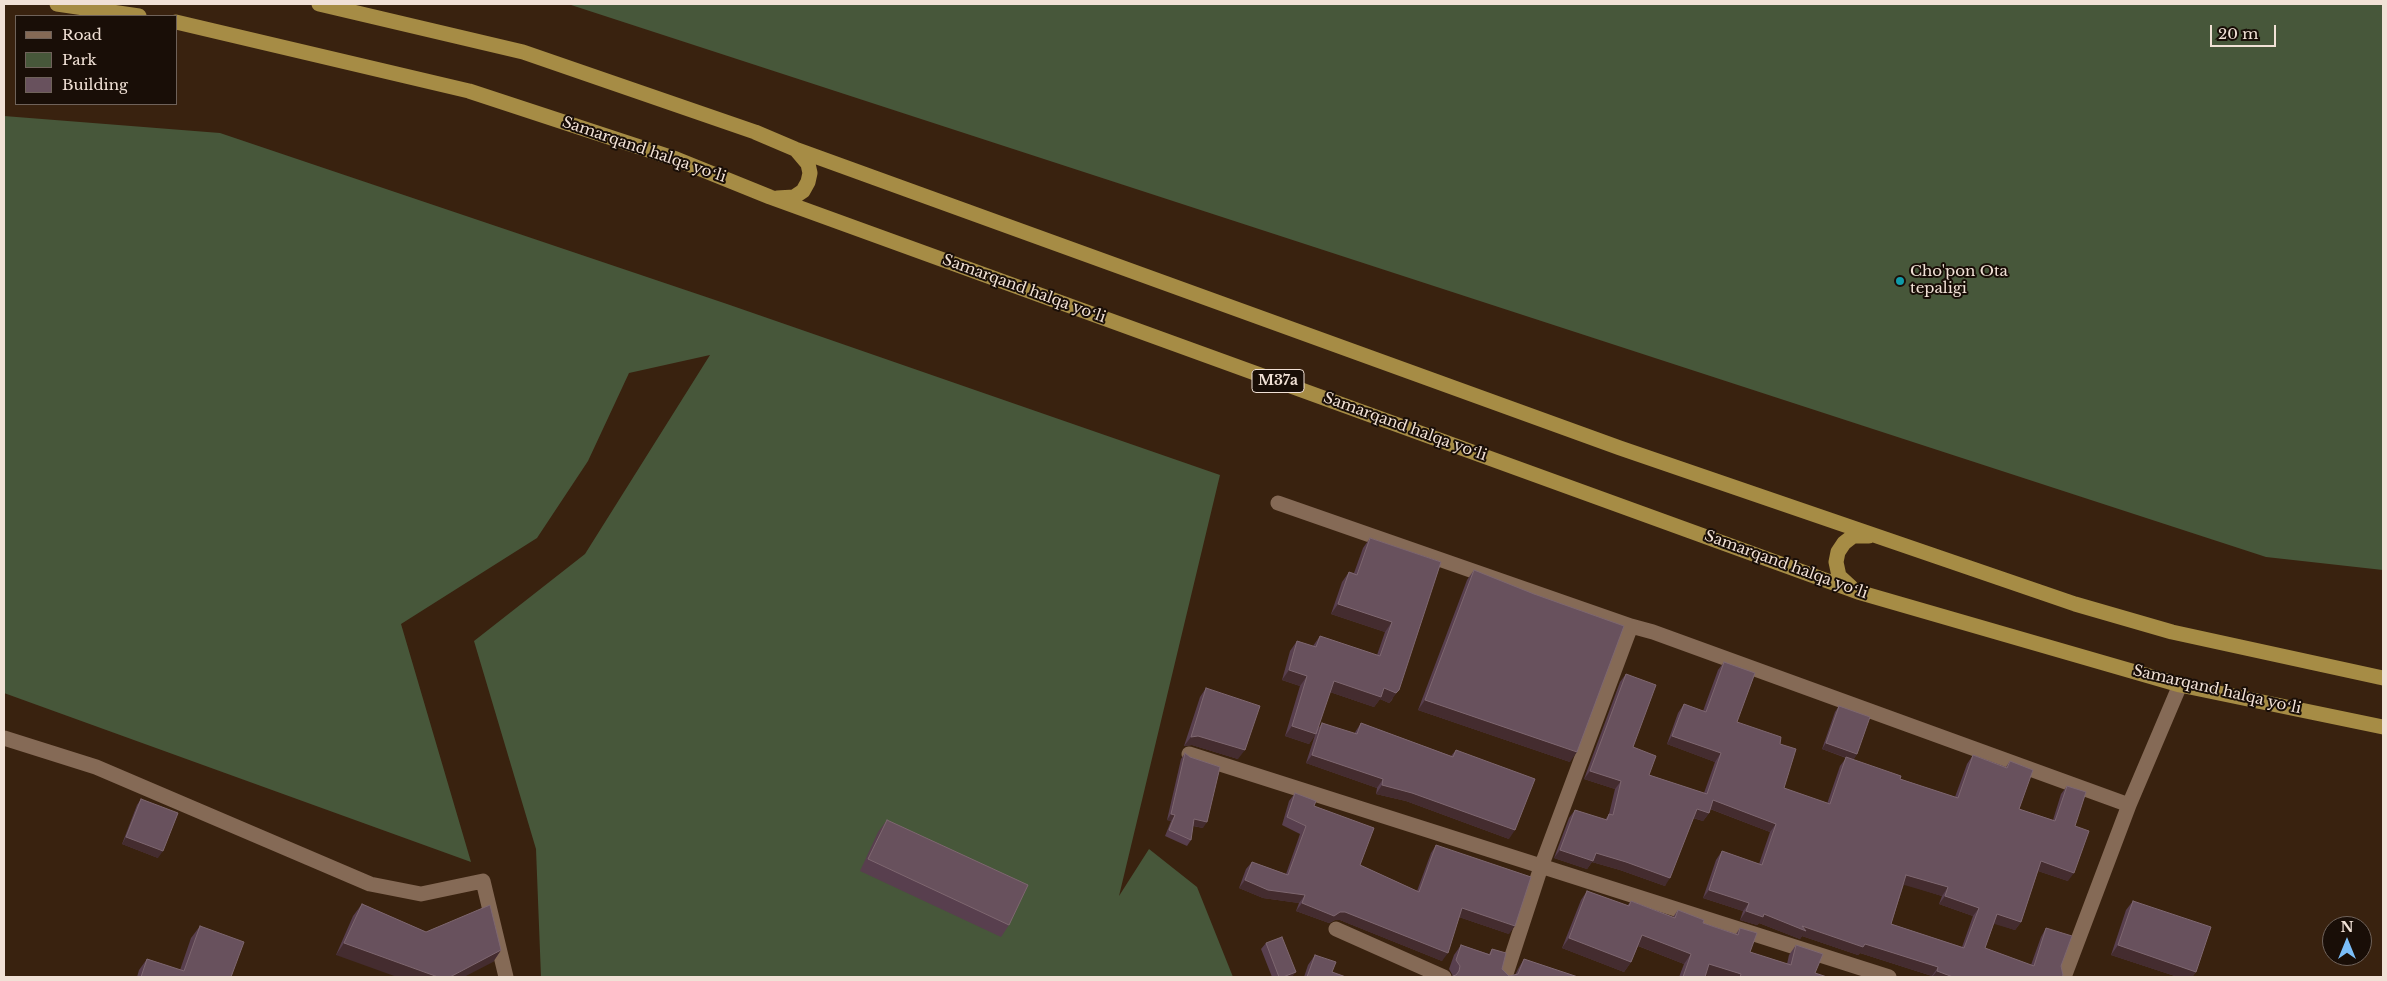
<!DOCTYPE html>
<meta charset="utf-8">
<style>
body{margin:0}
#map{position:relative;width:2387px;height:981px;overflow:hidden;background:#39220f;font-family:"Libre Baskerville",serif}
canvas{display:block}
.frame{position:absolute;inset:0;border:5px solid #f1e1d6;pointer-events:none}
.legend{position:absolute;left:15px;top:15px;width:162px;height:90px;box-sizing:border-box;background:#190e07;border:1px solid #6f625a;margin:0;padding:6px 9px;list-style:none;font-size:15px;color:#f1e1d6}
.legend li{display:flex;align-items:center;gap:10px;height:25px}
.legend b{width:25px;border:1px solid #6f625a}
.north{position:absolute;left:2322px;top:916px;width:50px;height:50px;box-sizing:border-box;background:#190e07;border:1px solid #6f625a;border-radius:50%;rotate:0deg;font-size:14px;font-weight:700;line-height:20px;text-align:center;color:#f1e1d6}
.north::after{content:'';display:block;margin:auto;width:18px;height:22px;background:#7bbef8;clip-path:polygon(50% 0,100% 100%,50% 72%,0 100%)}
.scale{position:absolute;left:2210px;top:25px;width:66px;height:22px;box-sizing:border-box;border:2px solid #f1e1d6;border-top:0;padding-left:6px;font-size:15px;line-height:18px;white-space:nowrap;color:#f1e1d6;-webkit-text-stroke:4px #190e07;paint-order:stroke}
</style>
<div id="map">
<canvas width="2387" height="981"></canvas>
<div class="frame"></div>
<ul class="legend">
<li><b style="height:6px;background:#856a56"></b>Road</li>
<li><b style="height:14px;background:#47573a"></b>Park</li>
<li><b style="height:14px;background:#68515d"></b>Building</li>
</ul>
<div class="north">N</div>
<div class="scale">20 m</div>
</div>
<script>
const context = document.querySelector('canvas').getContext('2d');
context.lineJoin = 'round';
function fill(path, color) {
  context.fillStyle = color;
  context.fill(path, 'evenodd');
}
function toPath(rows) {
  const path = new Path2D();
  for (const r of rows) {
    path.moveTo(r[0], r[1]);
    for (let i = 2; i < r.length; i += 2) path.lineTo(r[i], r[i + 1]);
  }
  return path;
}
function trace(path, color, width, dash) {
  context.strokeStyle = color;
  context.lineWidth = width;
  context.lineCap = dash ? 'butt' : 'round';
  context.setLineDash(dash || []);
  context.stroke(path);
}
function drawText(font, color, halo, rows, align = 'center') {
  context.font = font + ' "Libre Baskerville",serif';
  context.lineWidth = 4;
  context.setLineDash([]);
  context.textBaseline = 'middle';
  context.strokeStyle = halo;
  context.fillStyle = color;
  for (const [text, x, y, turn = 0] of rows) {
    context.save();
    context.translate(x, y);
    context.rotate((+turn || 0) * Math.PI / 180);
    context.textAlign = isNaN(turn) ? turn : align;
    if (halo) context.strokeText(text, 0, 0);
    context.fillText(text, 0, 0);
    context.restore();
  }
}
fill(toPath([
 [568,4,2383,4,2383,570,2266,557],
 [4,116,220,133,727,304,1220,475,1119,896,1149,849,1197,887,1233,977,541,977,536,849,474,641,585,554,710,355,629,373,588,461,537,538,401,624,471,862,4,693]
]), '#47573a');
trace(toPath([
 [1278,503,1631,626],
 [4,738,96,767,370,884,421,894,483,881,506,977],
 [1189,754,1889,977],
 [1336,929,1444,977],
 [1505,977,1541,867,1631,626,1653,632,2129,805],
 [2064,977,2129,805,2180,685]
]), '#856a56', 15);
trace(toPath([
 [57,4,139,16],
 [319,4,523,52,755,132,795,149,1620,448,2075,604,2172,632,2383,678],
 [176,22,469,91,676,159,770,197,1858,592,2180,685,2383,727],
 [777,198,794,197,803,191,808,182,810,173,808,164,797,151],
 [1851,587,1839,576,1836,562,1838,552,1844,543,1853,536,1869,536]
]), '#a68c45', 15);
fill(toPath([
 [1370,538,1441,562,1392,700,1389,703,1380,699,1374,707,1330,692,1317,730,1322,723,1354,734,1361,723,1451,756,1456,750,1509,839,1406,801,1376,794,1377,788,1306,763,1315,735,1309,744,1285,736,1300,686,1282,680,1290,651,1297,641,1313,646,1320,636,1377,655,1385,632,1331,614,1342,582,1349,572,1354,573,1363,548],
 [1474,570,1570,762,1418,710,1467,580],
 [1724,662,1737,722,1780,744,1784,788,1827,804,1840,766,1846,758,1822,749,1835,712,1839,706,1857,754,1853,760,1900,779,1955,797,1967,764,1973,755,2006,767,2010,761,2019,809,2053,820,2061,794,2067,786,2075,826,2068,881,2038,871,2021,922,2015,930,1994,923,1985,948,2031,965,2041,937,2046,928,2061,966,2062,977,1932,977,1932,976,1860,953,1858,955,1802,936,1800,939,1759,923,1757,925,1740,920,1743,911,1703,898,1716,860,1722,851,1759,864,1770,832,1710,809,1709,813,1703,821,1693,818,1665,886,1620,870,1592,862,1587,869,1554,858,1569,818,1575,810,1605,820,1609,814,1615,789,1584,779,1620,682,1626,674,1633,747,1649,775,1704,793,1715,762,1667,744,1678,713,1684,704,1703,711,1718,670],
 [1904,884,1942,896,1939,904,1973,916,1962,947,1891,924],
 [1206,688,1238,759,1192,745,1184,746,1200,697],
 [1185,753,1203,828,1193,826,1191,840,1187,846,1165,836,1171,821,1167,820,1181,759],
 [1295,793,1314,806,1360,865,1417,891,1431,853,1436,845,1509,934,1459,917,1442,961,1340,920,1335,920,1329,923,1296,911,1299,903,1263,898,1239,888,1246,869,1252,862,1286,874,1300,834,1282,825,1289,801],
 [141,799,158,858,122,844,137,805],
 [887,820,1009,925,1001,937,860,871,878,832],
 [1587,891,1627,906,1631,901,1673,917,1678,910,1703,923,1736,934,1740,928,1750,952,1787,964,1789,955,1796,945,1815,973,1827,977,1714,977,1705,975,1704,977,1679,977,1684,964,1638,946,1631,962,1624,972,1562,948,1581,900],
 [2133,901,2196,972,2192,977,2178,977,2111,955,2126,910],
 [362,904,426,932,501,950,493,962,336,955,353,916],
 [200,926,231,977,137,977,139,970,147,959,180,970,191,938],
 [1266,943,1292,977,1272,977,1261,949],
 [1461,945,1489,954,1492,949,1502,969,1509,976,1515,975,1518,969,1524,959,1578,977,1453,976,1449,969,1454,955],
 [1315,955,1332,972,1346,977,1304,977,1308,965]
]), '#583f4e');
fill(toPath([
 [1338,604,1392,622,1385,632,1331,614],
 [1289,670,1307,676,1300,686,1282,680],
 [1334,681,1384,688,1399,690,1389,703,1380,699,1374,707,1327,691],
 [1425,700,1577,752,1570,762,1418,710],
 [1292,726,1316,734,1309,744,1285,736],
 [1198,736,1245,750,1238,759,1192,745,1184,746,1191,737],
 [1672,736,1721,753,1715,762,1667,744],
 [1826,743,1857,754,1853,760,1822,749],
 [1312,755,1383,779,1377,788,1306,763],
 [1590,771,1621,781,1615,789,1584,779],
 [1382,785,1412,793,1515,830,1509,839,1406,801,1376,794],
 [1713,800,1776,824,1770,832,1708,808],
 [1697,809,1709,813,1703,821,1691,817],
 [1171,814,1175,815,1171,821,1167,820],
 [1194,819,1207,822,1203,828,1190,825],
 [126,837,163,851,158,858,122,844],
 [1560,850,1596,853,1626,862,1670,878,1665,886,1620,870,1592,862,1587,869,1554,858],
 [2041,861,2074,873,2068,881,2035,870],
 [1906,875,1948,887,1942,896,1901,884],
 [1245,880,1305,895,1299,903,1263,898,1239,888],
 [1709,890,1749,903,1743,911,1703,898],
 [1945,896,1979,908,1973,916,1939,904],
 [1302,903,1345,912,1448,953,1442,961,1340,920,1335,920,1329,923,1296,911],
 [1462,908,1515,926,1509,934,1456,916],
 [1746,911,1764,914,1865,944,1938,967,1932,976,1860,953,1858,955,1802,936,1800,939,1759,923,1757,925,1740,920],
 [1997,914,2021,922,2015,930,1991,923],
 [1642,935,1691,954,1684,964,1636,945],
 [1569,938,1631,962,1624,972,1562,948],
 [344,943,438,977,397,977,336,955],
 [2118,945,2196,972,2192,977,2178,977,2111,955],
 [501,950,493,962,464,977,450,977],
 [1709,964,1741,974,1739,977,1714,977,1702,974],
 [1937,971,1953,977,1932,977],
 [1296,972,1292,977,1283,977]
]), '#442c2f');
const building = toPath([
 [1370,538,1441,562,1399,690,1396,693,1384,688,1381,697,1334,681,1316,734,1292,726,1307,676,1289,670,1297,641,1316,647,1320,636,1380,656,1392,622,1338,604,1349,572,1357,575,1370,538],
 [1474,570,1534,594,1624,626,1577,752,1425,700,1474,570],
 [1724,662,1755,673,1737,722,1781,737,1780,744,1796,749,1784,788,1830,804,1846,757,1901,776,1900,779,1958,798,1973,755,2007,768,2010,761,2033,770,2019,809,2055,821,2067,786,2086,792,2075,826,2089,831,2074,873,2041,861,2021,922,1997,914,1985,948,2034,966,2046,928,2072,936,2061,966,2063,975,2062,977,1953,977,1937,971,1938,967,1865,944,1863,947,1802,926,1806,931,1764,914,1763,917,1746,911,1749,903,1709,890,1722,851,1762,865,1776,824,1713,800,1709,813,1697,809,1670,878,1626,862,1596,853,1593,861,1560,850,1575,810,1607,820,1609,814,1613,815,1621,781,1590,771,1626,674,1656,685,1633,747,1656,756,1649,775,1707,794,1721,753,1672,736,1684,704,1706,712,1724,662],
 [1906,875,1948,887,1945,896,1979,908,1964,948,1891,924,1906,875],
 [1206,688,1260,706,1245,750,1198,736,1191,737,1206,688],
 [1839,706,1870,717,1857,754,1826,743,1839,706],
 [1322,723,1357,734,1361,723,1453,757,1456,750,1535,779,1515,830,1412,793,1382,785,1383,779,1312,755,1322,723],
 [1185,753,1190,757,1220,767,1207,822,1194,819,1191,840,1169,830,1175,815,1171,814,1185,753],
 [1295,793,1316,801,1314,806,1374,828,1360,865,1419,892,1436,845,1531,877,1515,926,1462,908,1448,953,1345,912,1340,912,1334,916,1302,903,1305,895,1268,890,1245,880,1252,862,1288,875,1306,826,1287,817,1295,793],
 [141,799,178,813,163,851,126,837,141,799],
 [887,820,1028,885,1009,925,868,859,887,820],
 [1587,891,1629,906,1631,901,1675,918,1678,910,1704,920,1703,923,1738,935,1740,928,1757,933,1750,952,1791,965,1796,945,1823,954,1815,973,1827,977,1740,977,1741,974,1709,964,1705,977,1683,977,1691,954,1642,935,1631,962,1569,938,1587,891],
 [2133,901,2211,927,2196,972,2118,945,2133,901],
 [362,904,426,932,490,905,501,950,450,977,438,977,344,943,362,904],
 [200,926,244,942,231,977,141,977,147,959,184,971,200,926],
 [1282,937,1296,972,1283,977,1279,977,1266,943,1282,937],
 [1461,945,1490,955,1492,949,1506,953,1502,969,1509,976,1518,974,1524,959,1578,977,1450,977,1456,975,1459,971,1460,966,1456,960,1461,945],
 [1315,955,1336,962,1332,972,1346,977,1307,977,1315,955]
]);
fill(building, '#68515d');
trace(building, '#7e6770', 1);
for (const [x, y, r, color] of [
 [1900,281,5,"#0f9aa8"]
]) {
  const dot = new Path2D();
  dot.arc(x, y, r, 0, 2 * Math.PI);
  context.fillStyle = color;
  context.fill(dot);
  trace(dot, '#190e07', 2);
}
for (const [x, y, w] of [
 [1278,381,52]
]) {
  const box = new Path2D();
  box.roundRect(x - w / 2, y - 11.5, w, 23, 4);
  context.fillStyle = '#190e07';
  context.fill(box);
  trace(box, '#f1e1d6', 1);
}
drawText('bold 14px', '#f1e1d6', null, [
 ["M37a",1278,381]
]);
drawText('15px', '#f1e1d6', '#190e07', [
 ["Samarqand halqa yoʻli",644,150,19],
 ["Samarqand halqa yoʻli",1024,289,20],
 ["Samarqand halqa yoʻli",1405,427,20],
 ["Samarqand halqa yoʻli",1786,565,20],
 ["Samarqand halqa yoʻli",2217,690,13]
]);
drawText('15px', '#f1e1d6', '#190e07', [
 ["Cho'pon Ota",1910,272],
 ["tepaligi",1910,289]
], 'left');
</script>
